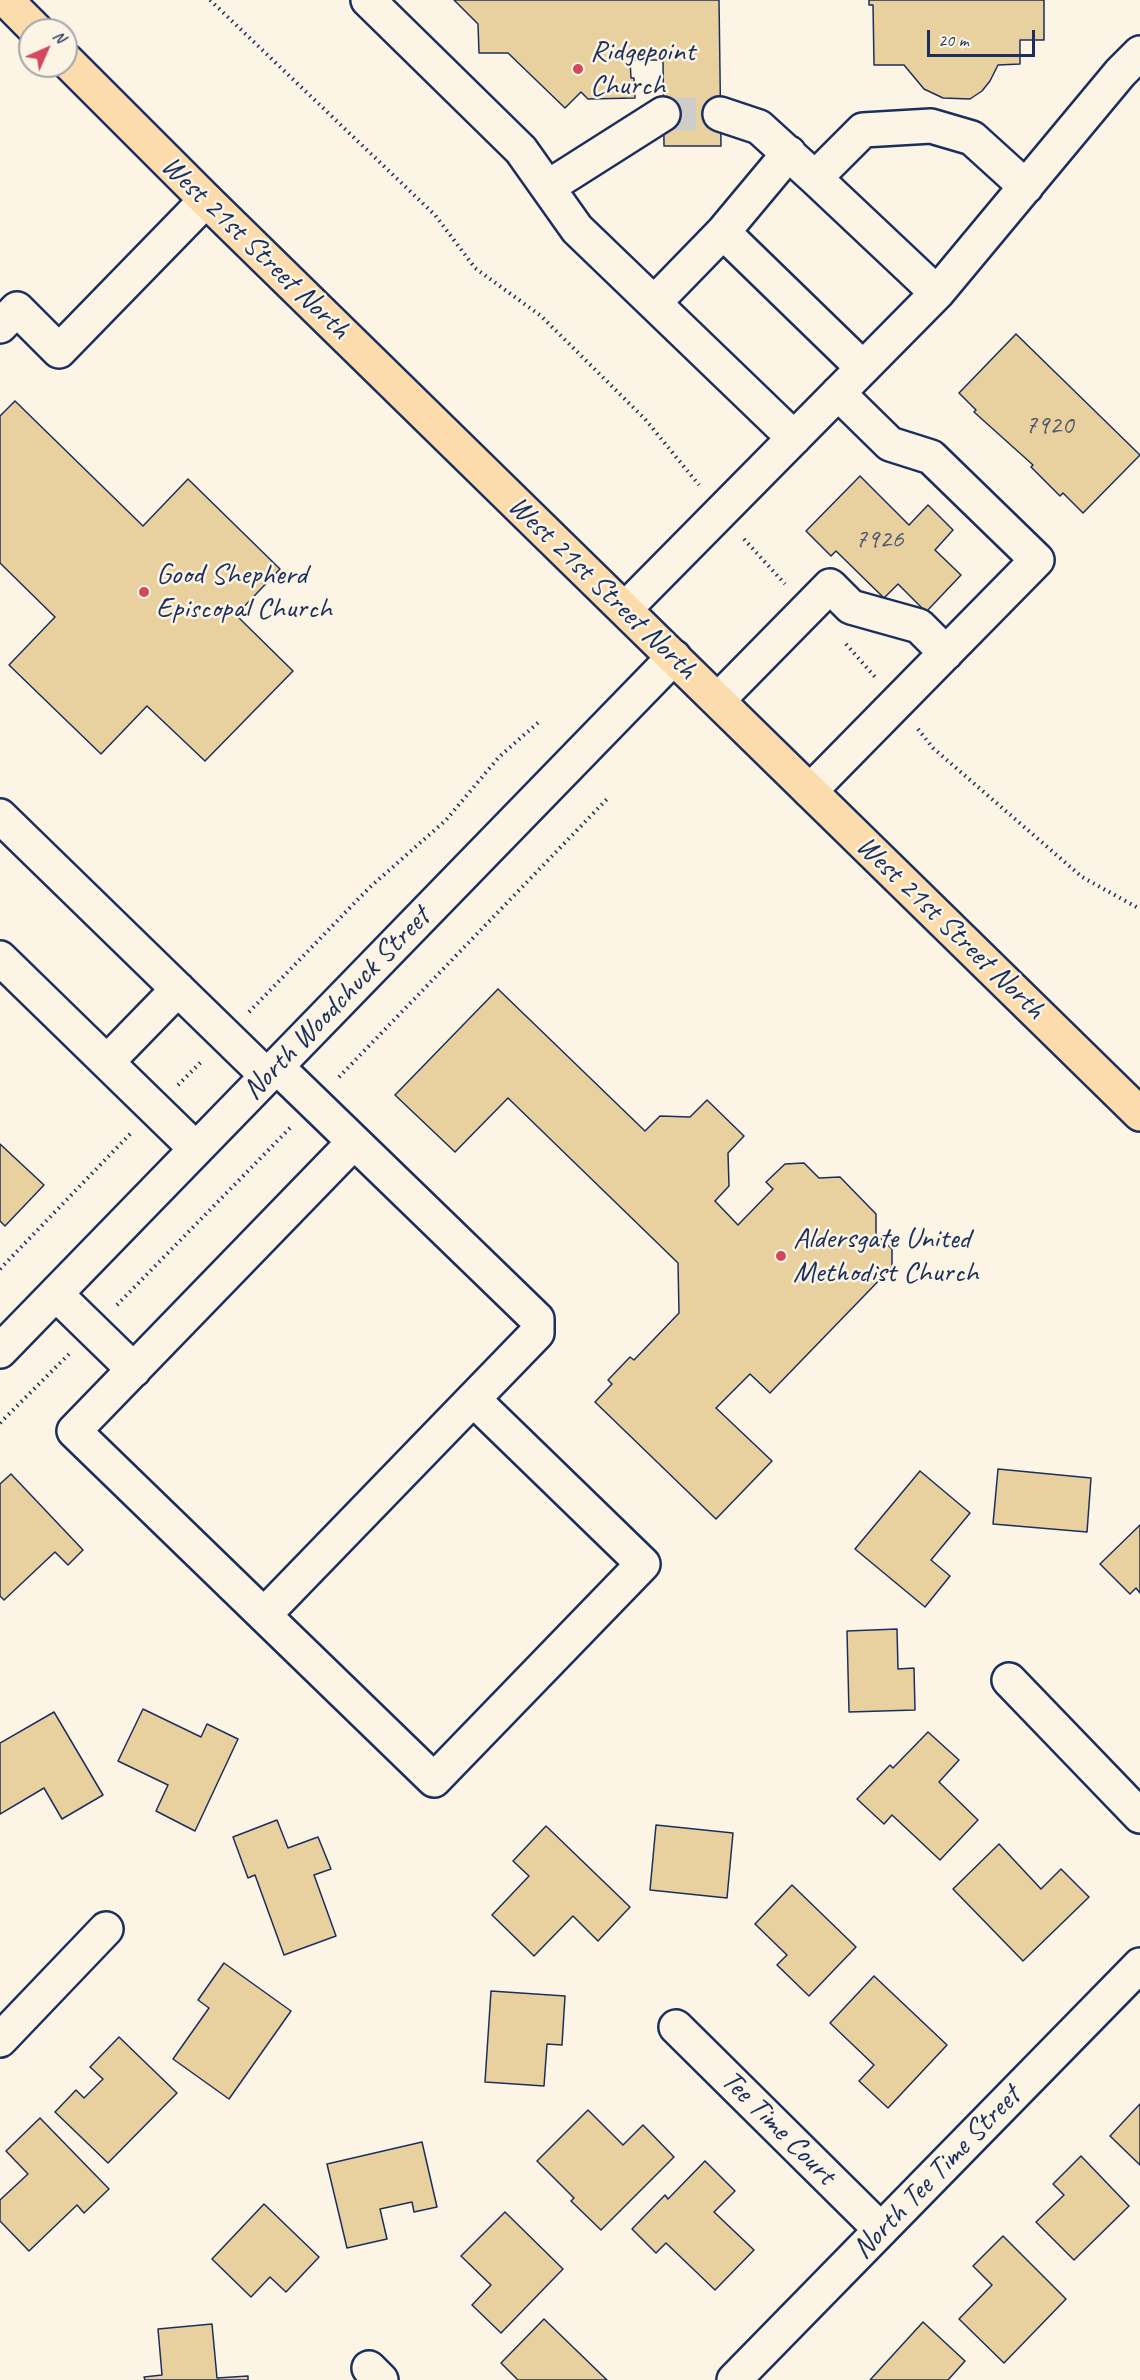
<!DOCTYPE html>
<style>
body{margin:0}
#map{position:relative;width:1140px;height:2380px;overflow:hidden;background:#fcf5e5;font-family:Caveat,sans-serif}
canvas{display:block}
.north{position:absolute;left:18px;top:18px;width:60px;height:60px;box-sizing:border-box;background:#fcf5e5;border:2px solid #a2a6af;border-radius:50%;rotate:45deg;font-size:16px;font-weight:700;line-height:24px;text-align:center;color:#1b2f5e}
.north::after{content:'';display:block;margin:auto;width:21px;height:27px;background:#d1495b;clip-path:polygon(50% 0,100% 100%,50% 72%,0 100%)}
.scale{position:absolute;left:927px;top:30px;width:108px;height:27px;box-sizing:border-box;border:3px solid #1b2f5e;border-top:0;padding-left:8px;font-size:18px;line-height:21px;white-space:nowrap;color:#1b2f5e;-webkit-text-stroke:4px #fcf5e5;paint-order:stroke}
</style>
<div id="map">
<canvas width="1140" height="2380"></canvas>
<div class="north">N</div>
<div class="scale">20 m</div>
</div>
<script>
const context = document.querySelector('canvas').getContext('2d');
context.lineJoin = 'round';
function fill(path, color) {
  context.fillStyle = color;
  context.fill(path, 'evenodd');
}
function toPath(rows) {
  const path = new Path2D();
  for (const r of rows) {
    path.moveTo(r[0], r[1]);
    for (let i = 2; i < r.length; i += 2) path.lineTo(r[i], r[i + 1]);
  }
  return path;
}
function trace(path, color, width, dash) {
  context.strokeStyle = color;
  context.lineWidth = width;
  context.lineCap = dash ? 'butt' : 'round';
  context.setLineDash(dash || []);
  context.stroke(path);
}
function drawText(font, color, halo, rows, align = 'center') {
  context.font = font + ' Caveat,sans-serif';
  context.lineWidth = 5;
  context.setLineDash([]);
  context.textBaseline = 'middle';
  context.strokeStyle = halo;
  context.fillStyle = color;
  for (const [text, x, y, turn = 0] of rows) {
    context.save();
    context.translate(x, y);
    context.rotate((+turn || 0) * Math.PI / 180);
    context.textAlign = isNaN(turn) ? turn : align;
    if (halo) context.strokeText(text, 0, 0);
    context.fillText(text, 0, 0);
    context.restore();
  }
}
const building = toPath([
 [454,0,719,0,721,146,664,146,663,60,630,60,631,78,634,78,635,98,588,99,581,92,565,108,508,53,479,53,478,24,454,0],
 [869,0,1044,0,1044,40,1020,40,1020,64,998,65,990,81,982,91,970,99,943,98,924,89,904,65,874,65,873,5,869,5,869,0],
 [1016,334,1140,455,1083,513,1063,493,1060,496,1031,467,1033,465,974,412,976,410,959,393,1016,334],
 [15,401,143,526,188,479,280,569,236,615,293,671,205,761,147,706,101,754,9,665,55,617,0,563,0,416,15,401],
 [860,476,909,525,928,505,953,530,935,550,961,575,926,612,898,584,884,598,836,551,831,556,806,531,860,476],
 [498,989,645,1131,660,1116,690,1117,707,1100,744,1136,728,1153,729,1186,715,1201,738,1225,773,1189,766,1182,785,1164,804,1163,819,1178,840,1177,876,1214,876,1234,892,1249,892,1267,770,1393,750,1374,716,1408,772,1461,716,1519,595,1402,612,1384,608,1380,630,1357,634,1360,679,1313,678,1263,508,1098,455,1152,395,1095,498,989],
 [0,1144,44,1185,5,1226,0,1221,0,1144],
 [998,1469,1091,1478,1087,1532,993,1524,998,1469],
 [920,1471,970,1513,931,1560,950,1576,925,1607,855,1549,920,1471],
 [11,1474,83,1550,68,1565,55,1552,4,1600,0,1596,0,1484,11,1474],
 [1140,1525,1140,1593,1136,1588,1130,1594,1100,1564,1140,1525],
 [897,1629,898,1669,914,1668,915,1710,849,1712,847,1631,897,1629],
 [143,1709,201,1737,207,1724,238,1739,195,1831,156,1811,168,1785,118,1761,143,1709],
 [54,1712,103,1795,62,1819,44,1788,0,1814,0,1743,54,1712],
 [928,1732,959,1760,939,1782,978,1820,940,1860,892,1815,884,1824,857,1799,890,1765,893,1768,928,1732],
 [277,1820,288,1848,318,1837,331,1869,314,1875,336,1936,284,1955,255,1875,248,1878,233,1837,277,1820],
 [656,1825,733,1833,727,1898,650,1890,656,1825],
 [546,1826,630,1907,598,1941,573,1916,534,1956,492,1915,529,1876,513,1861,546,1826],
 [999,1844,1041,1889,1061,1869,1089,1897,1023,1961,953,1889,999,1844],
 [792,1885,856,1947,809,1996,777,1965,787,1955,755,1924,792,1885],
 [224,1963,291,2011,229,2099,173,2059,209,2008,198,2000,224,1963],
 [874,1976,947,2045,888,2108,859,2081,874,2065,830,2023,874,1976],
 [491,1991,565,1996,562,2045,547,2044,544,2086,485,2082,491,1991],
 [119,2037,177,2093,108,2163,55,2112,76,2090,84,2098,103,2079,90,2067,119,2037],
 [1140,2104,1140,2165,1110,2136,1140,2104],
 [588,2110,623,2145,643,2125,674,2157,601,2230,571,2201,574,2198,537,2161,588,2110],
 [40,2118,109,2189,84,2213,77,2205,29,2251,0,2221,0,2200,28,2174,6,2151,40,2118],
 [422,2142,437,2207,414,2212,412,2202,380,2209,387,2239,347,2248,327,2164,422,2142],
 [1081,2156,1129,2206,1074,2260,1036,2222,1064,2195,1053,2184,1081,2156],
 [705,2161,735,2191,714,2212,754,2250,715,2290,666,2243,656,2253,632,2229,665,2195,668,2199,705,2161],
 [264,2204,319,2257,286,2292,270,2277,251,2297,212,2259,264,2204],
 [505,2212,563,2269,501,2333,472,2305,491,2285,461,2256,505,2212],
 [1003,2236,1066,2299,1004,2363,959,2319,992,2285,973,2266,1003,2236],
 [544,2319,607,2380,518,2380,501,2363,544,2319],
 [923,2322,965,2361,948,2380,870,2380,923,2322],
 [212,2324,217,2378,248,2376,248,2380,145,2380,144,2377,162,2375,158,2329,212,2324]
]);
fill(building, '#e9d19f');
trace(building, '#1b2f5e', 1.5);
trace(toPath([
 [663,114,720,114]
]), '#cfcdca', 33, [33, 16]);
const minor = toPath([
 [368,0,521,150,577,229,794,438],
 [720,114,759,127,815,178],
 [548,187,663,114],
 [723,232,789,153],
 [937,293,815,178,863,130,931,126,972,138,1026,187],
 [654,303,723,232,863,368],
 [0,326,17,309,59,351,206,200],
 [625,609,937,293,1120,73,1140,53],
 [718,700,830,586,851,607,919,626,946,653],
 [810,791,1037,560,931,457,890,444,838,393],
 [0,816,267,1076],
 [0,958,196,1149],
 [107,1062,178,989],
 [354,1142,74,1431,434,1780,643,1564,473,1399],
 [56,1294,134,1370],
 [0,1351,674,657],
 [264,1615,537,1333,537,1319,277,1067],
 [1009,1680,1140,1816],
 [676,2027,881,2230],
 [0,2040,106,1929],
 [369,2368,381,2380],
 [734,2380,1140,1965]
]);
const major = toPath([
 [6,0,36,30],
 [66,60,206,200,1140,1114]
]);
trace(minor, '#1b2f5e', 38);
trace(major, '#1b2f5e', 38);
trace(toPath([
 [210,0,435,215,475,268,541,316,645,419,699,485],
 [744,539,785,584],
 [846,644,875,677],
 [918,729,933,748,1082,877,1140,909],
 [249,1012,369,888,446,820,499,757,541,720],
 [339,1077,609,797],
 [178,1085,202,1061],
 [0,1269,131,1133],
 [117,1305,290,1128],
 [0,1423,70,1353]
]), '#1b2f5e', 4, [1.5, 4.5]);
trace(minor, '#fcf5e5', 33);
trace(major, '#fcdcac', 33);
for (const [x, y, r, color] of [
 [578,69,6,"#d1495b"],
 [144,592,6,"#d1495b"],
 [781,1256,6,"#d1495b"]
]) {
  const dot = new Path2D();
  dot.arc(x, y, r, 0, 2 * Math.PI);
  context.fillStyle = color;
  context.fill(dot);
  trace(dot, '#fcf5e5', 2);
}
drawText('27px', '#4e586e', null, [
 ["7920",1049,426],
 ["7926",879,540]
]);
drawText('30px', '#1b2f5e', '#fcf5e5', [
 ["Ridgepoint",590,52],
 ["Church",590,86],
 ["Good Shepherd",156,575],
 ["Episcopal Church",156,609],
 ["Aldersgate United",793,1239],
 ["Methodist Church",793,1273]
], 'left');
drawText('30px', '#1b2f5e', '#fcf5e5', [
 ["West 21st Street North",255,248,44],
 ["West 21st Street North",602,588,44],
 ["West 21st Street North",950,928,44],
 ["North Woodchuck Street",337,1004,-46],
 ["Tee Time Court",778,2128,45],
 ["North Tee Time Street",937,2173,-46]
]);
</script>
